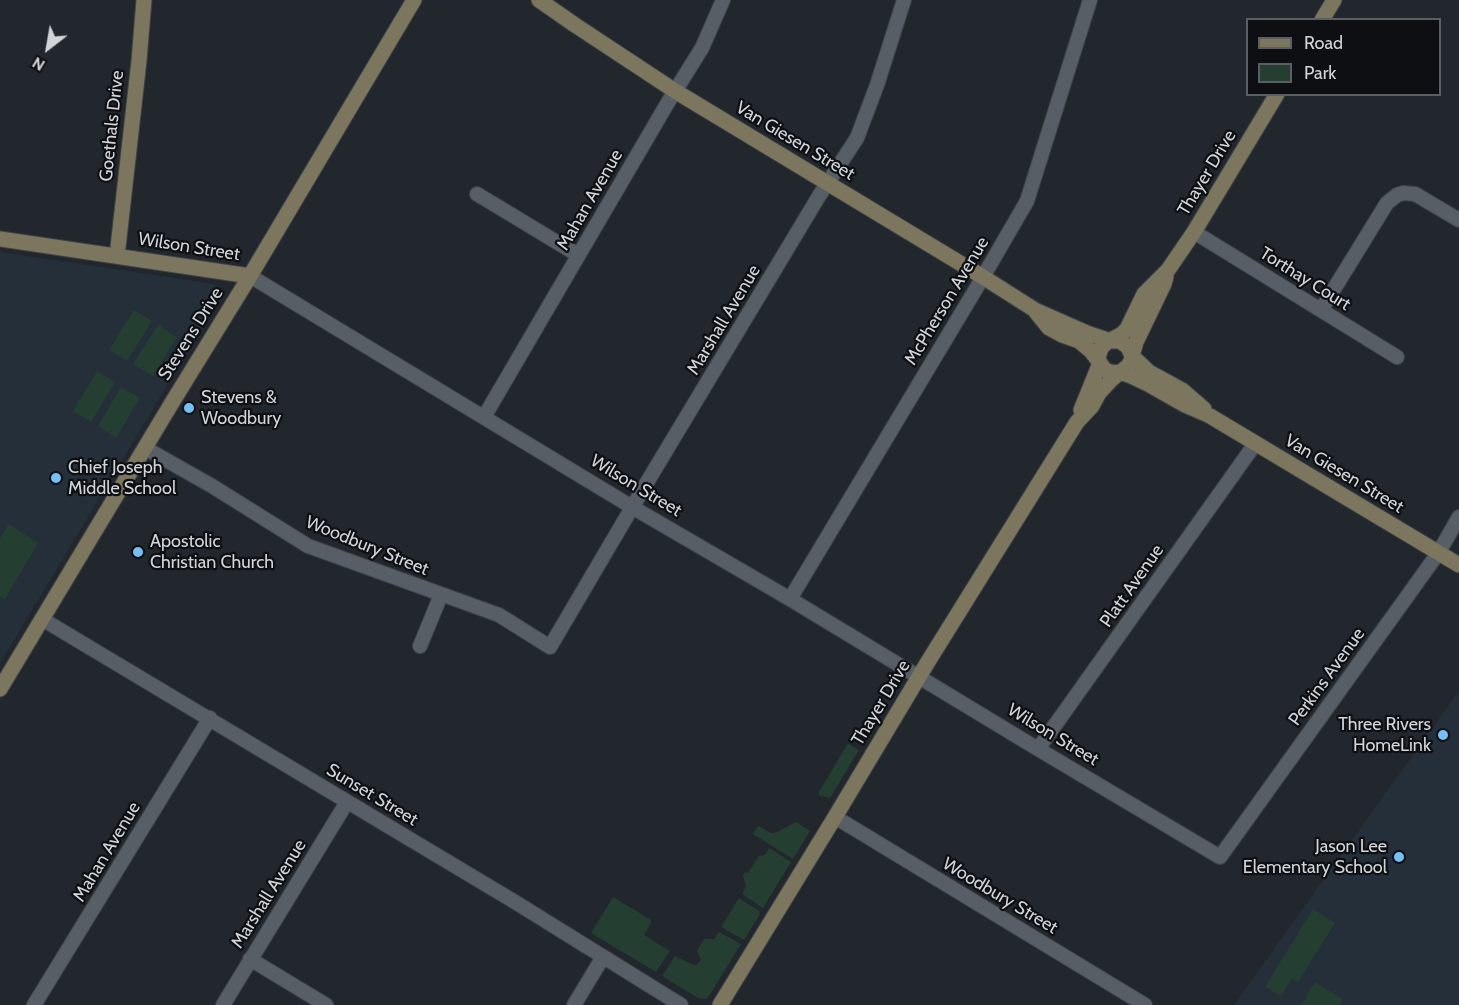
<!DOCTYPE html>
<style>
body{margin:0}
#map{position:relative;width:1459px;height:1005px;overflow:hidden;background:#21272d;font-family:Cabin,sans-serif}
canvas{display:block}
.legend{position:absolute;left:1246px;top:18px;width:195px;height:78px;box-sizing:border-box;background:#0d0f12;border:2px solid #5b5e62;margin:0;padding:8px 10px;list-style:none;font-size:18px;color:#d1d5d9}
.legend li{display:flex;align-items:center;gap:12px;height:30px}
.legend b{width:30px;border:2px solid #5b5e62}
.north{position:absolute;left:18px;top:18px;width:60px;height:60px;-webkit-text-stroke:4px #0d0f12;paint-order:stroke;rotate:211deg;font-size:16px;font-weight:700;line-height:24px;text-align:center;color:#d1d5d9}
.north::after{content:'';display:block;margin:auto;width:21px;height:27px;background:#d1d5d9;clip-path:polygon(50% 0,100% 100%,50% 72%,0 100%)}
</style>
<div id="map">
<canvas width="1459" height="1005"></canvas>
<ul class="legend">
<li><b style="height:8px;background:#7c765f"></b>Road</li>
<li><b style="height:16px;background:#243e31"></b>Park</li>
</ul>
<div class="north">N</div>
</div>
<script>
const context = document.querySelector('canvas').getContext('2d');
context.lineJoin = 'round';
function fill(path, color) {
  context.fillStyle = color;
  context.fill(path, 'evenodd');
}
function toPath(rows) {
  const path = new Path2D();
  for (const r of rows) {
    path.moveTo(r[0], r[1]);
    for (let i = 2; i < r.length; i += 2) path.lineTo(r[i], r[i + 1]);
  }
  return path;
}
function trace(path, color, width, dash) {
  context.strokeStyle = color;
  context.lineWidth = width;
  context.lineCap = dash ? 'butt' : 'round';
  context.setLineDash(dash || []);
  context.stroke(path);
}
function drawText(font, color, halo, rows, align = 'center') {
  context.font = font + ' Cabin,sans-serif';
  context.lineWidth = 4.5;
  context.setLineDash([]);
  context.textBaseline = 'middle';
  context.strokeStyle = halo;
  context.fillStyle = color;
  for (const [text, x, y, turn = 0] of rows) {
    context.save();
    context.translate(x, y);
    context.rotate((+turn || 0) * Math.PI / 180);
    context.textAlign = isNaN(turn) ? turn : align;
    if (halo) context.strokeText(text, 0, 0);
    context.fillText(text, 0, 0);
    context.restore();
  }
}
fill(toPath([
 [0,252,208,283,218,286,223,293,0,663],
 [1459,691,1459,1005,1234,1005,1311,897]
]), '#252f3a');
fill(toPath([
 [134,310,152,321,127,361,109,350],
 [158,325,177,337,153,376,133,364],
 [97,371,115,382,91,422,73,411],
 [121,387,140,398,116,438,98,426],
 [9,524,38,543,5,599,0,596,0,538],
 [849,744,859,750,830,798,821,796,819,795,819,792,847,745],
 [796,822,810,831,793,859,753,834,758,826,769,832,772,833,777,832],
 [769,848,791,862,763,908,742,894,746,886,743,876,745,872,748,873,759,856,765,855],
 [613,897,651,920,650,925,644,935,670,951,656,972,591,933],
 [739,898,759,911,760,914,744,940,721,927],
 [1313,909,1335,923,1298,982,1292,978,1281,996,1265,987],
 [719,932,741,944,707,999,698,998,662,976,675,956,694,965,697,965,701,960,697,951,704,939,714,939],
 [1315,982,1343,999,1339,1005,1301,1005]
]), '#243e31');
const street = toPath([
 [477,194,578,255],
 [1194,232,1397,357],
 [250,276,632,507,790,599,1038,749,1220,857,1439,552,1459,517],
 [1321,310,1387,203,1397,195,1403,193,1415,194,1459,220],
 [484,417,667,104,702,48,723,0],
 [145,448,212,486,308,546,499,615,550,647,640,494,819,196,857,138,877,85,904,0],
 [790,599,983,277,1027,201,1090,0],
 [42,619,515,902,681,1005],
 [420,646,441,595],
 [1038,749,1255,444],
 [835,817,1145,1005],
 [250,959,326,1005],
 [34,1005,210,718],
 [223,1005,347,802],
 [574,1005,603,957]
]);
const secondary = toPath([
 [539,0,575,25,675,91,983,277,1035,310,1087,333,1111,341,1120,341,1128,347,1132,356,1131,361,1128,366,1112,379,1099,393,1092,406,1077,422,926,665,835,817,720,1005],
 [1322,20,1334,0],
 [1277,94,1194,232,1168,270,1144,294,1127,329,1122,334,1107,342,1101,348,1098,358,1100,363,1105,370,1110,372,1122,373,1131,376,1148,384,1185,405,1210,416,1459,565],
 [0,239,250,276],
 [117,256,139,61,144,0],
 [1166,277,1164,284,1136,342,1132,356,1149,372,1182,390,1204,409],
 [1036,312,1049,328,1062,335,1079,341,1091,351,1100,363,1081,410],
 [0,689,173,401,250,276,414,0]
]);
trace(street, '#3e4348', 16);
trace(secondary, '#3e4348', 17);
trace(street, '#575e65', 14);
trace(secondary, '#7c765f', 15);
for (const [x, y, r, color] of [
 [189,408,6,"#74c0f6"],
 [56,478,6,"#74c0f6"],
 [138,552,6,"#74c0f6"],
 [1443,735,6,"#74c0f6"],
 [1399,857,6,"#74c0f6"]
]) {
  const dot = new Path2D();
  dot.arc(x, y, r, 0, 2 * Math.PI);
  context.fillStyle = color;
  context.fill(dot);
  trace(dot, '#0d0f12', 2);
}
drawText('18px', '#d1d5d9', '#0d0f12', [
 ["Goethals Drive",112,126,-84],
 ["Van Giesen Street",795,141,31],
 ["Thayer Drive",1207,173,-59],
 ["Mahan Avenue",590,200,-60],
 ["Wilson Street",189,247,9],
 ["Torthay Court",1305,279,32],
 ["McPherson Avenue",947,301,-59],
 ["Marshall Avenue",724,320,-59],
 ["Stevens Drive",191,334,-58],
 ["Van Giesen Street",1344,474,31],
 ["Wilson Street",636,486,31],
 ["Woodbury Street",367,546,22],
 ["Platt Avenue",1132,586,-55],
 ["Perkins Avenue",1327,677,-54],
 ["Thayer Drive",881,703,-59],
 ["Wilson Street",1053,735,31],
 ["Sunset Street",372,795,31],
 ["Mahan Avenue",107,852,-59],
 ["Marshall Avenue",269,894,-58],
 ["Woodbury Street",1000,896,31]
]);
drawText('18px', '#d1d5d9', '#0d0f12', [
 ["Stevens &",201,398],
 ["Woodbury",201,419],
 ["Chief Joseph",68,468],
 ["Middle School",68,489],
 ["Apostolic",150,542],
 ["Christian Church",150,563],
 ["Three Rivers",1431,725,"right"],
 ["HomeLink",1431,746,"right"],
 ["Jason Lee",1387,847,"right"],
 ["Elementary School",1387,868,"right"]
], 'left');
</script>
